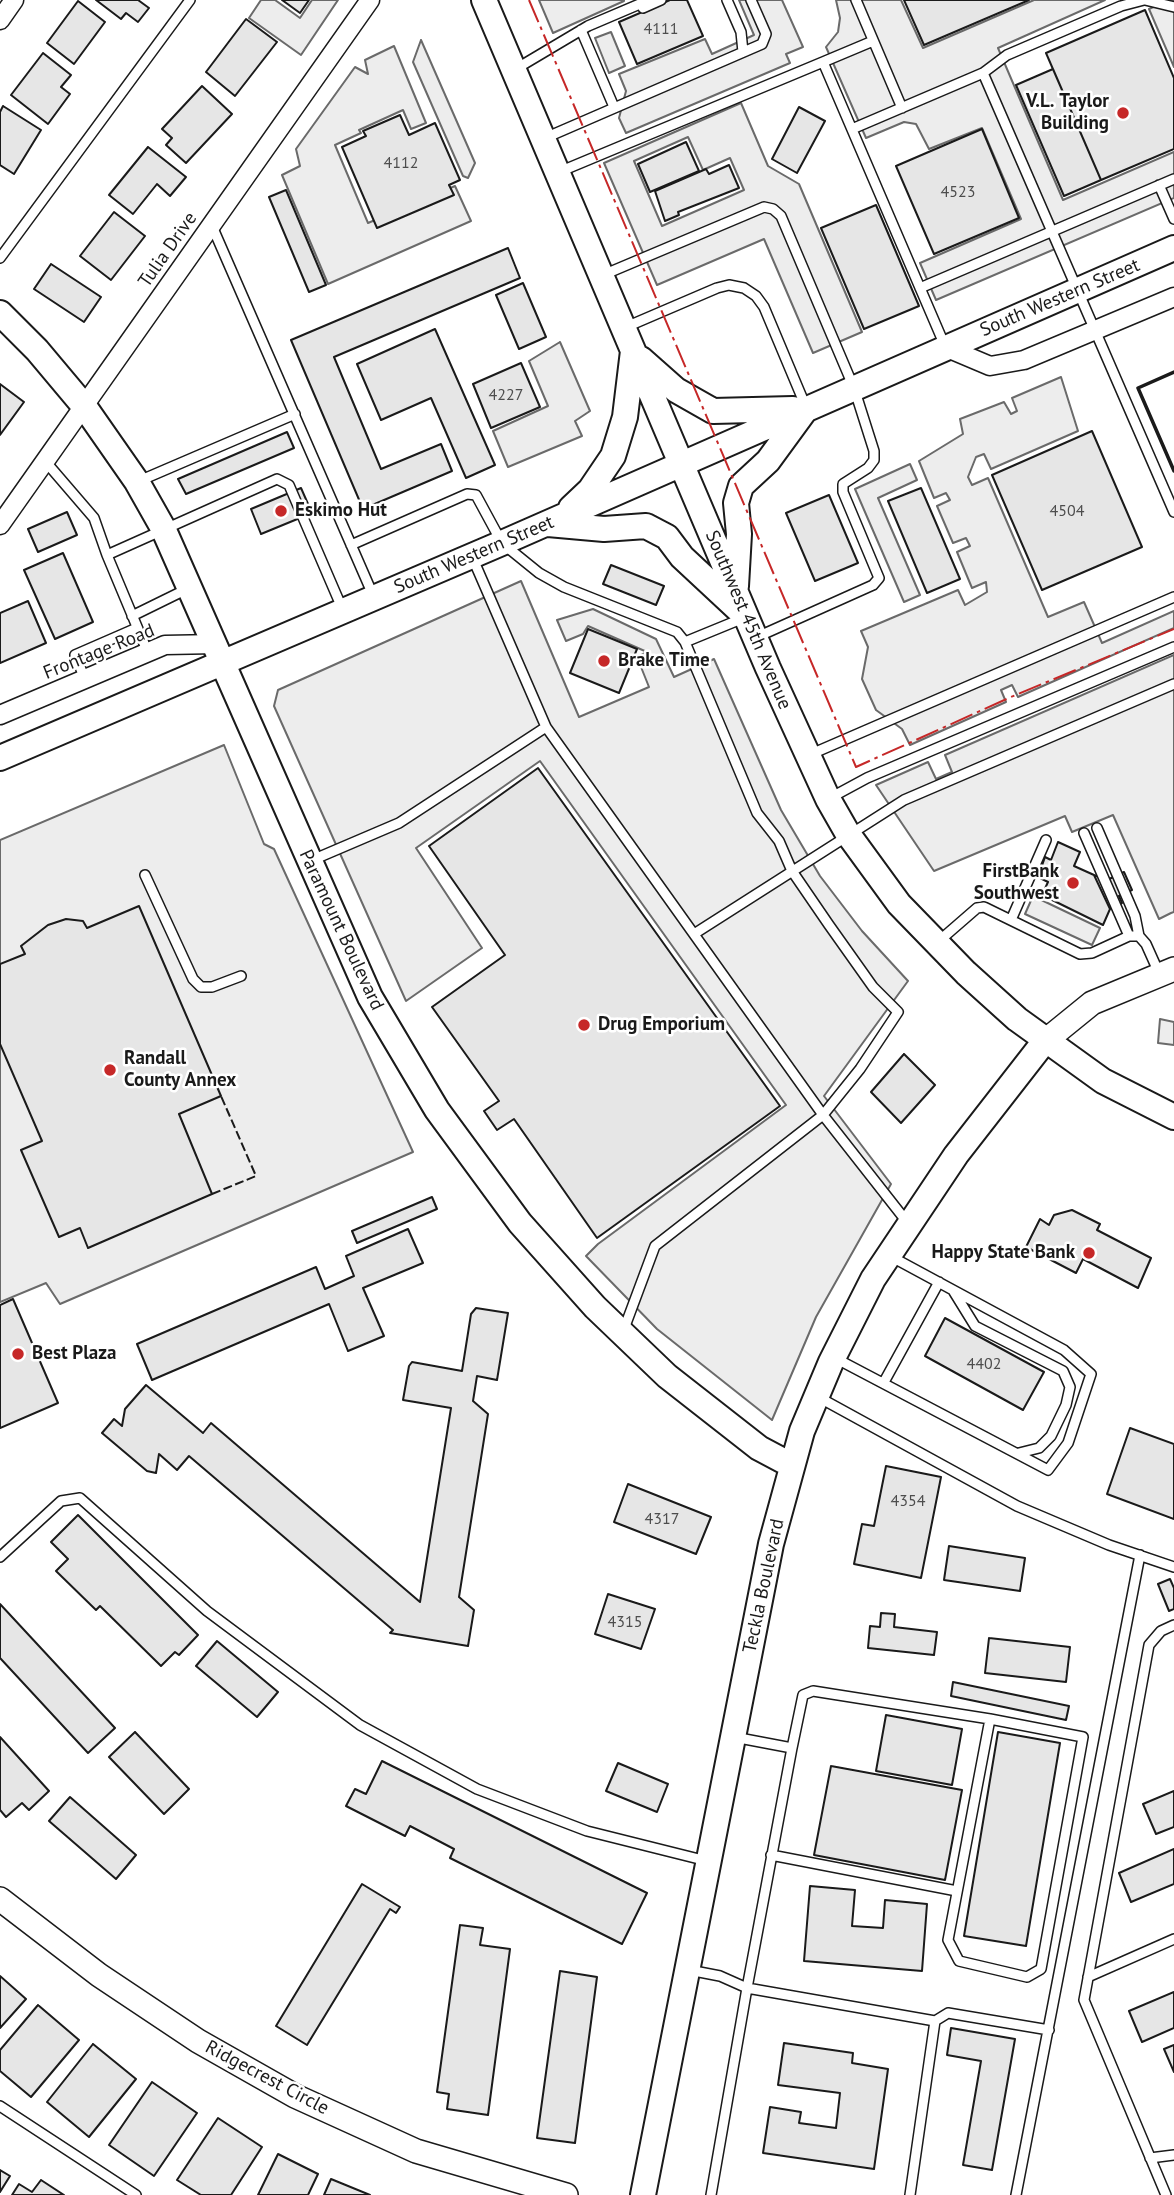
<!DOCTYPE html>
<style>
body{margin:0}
canvas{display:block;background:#fff}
</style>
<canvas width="1174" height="2195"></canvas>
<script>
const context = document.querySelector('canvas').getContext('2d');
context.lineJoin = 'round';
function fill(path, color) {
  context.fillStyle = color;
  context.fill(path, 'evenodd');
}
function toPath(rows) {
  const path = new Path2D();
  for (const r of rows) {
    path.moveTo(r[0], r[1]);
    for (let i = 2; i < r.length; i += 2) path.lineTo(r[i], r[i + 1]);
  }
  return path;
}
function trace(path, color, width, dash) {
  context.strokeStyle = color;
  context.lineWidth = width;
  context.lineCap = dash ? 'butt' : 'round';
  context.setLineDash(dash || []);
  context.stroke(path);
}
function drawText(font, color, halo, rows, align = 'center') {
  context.font = font + ' "PT Sans",sans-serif';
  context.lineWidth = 5;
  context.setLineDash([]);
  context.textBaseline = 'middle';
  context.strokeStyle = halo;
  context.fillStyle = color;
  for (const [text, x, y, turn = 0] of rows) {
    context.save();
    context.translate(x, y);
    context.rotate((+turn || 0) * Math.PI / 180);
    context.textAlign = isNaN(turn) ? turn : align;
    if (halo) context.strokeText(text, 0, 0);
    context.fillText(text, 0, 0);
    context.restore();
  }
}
const parking = toPath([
 [261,0,275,0,300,18,312,0,338,0,301,55,249,18,261,0],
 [539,0,624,0,624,1,553,33,539,0],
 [739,0,782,0,803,47,786,54,790,63,626,133,619,118,626,91,619,74,705,39,712,54,754,35,739,0],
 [836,0,901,0,923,48,1034,0,1105,0,998,48,1063,200,1174,152,1174,198,936,300,920,263,1021,219,982,128,929,149,916,124,904,122,866,138,826,47,838,32,840,18,836,0],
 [1169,0,1174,0,1174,67,1149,9,1169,0],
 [611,32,625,66,609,73,595,38,611,32],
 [421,40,475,163,468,178,463,176,413,62,421,40],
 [394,46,426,123,411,129,403,110,359,130,361,133,335,145,368,223,455,186,471,221,328,284,282,175,300,166,296,149,355,67,368,74,365,60,394,46],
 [741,103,768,166,799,184,862,332,813,353,764,239,657,285,604,163,741,103],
 [688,137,703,170,730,158,744,190,662,226,634,161,688,137],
 [560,342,590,411,575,421,582,436,508,467,493,431,548,406,529,361,560,342],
 [1061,377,1078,431,991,469,984,454,976,457,968,477,972,485,988,478,1048,617,1084,602,1102,643,1174,611,1174,628,1018,697,1012,685,1001,690,1006,702,910,745,902,729,876,710,862,679,868,647,861,631,958,590,965,605,987,592,986,582,972,588,957,552,970,546,966,538,953,543,937,506,950,500,946,493,934,498,919,461,963,434,960,419,1004,402,1011,414,1017,411,1012,398,1061,377],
 [910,464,917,480,878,498,920,595,904,602,855,489,910,464],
 [521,581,579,717,649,687,637,657,647,652,588,626,583,634,566,641,557,620,593,609,656,639,674,677,714,659,781,810,820,876,862,931,908,981,824,1096,891,1184,816,1317,772,1420,657,1329,586,1256,598,1244,786,1105,540,761,416,848,482,948,406,1001,274,706,278,690,521,581],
 [1174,655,1174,912,1171,913,1159,919,1113,815,1072,832,1065,816,934,871,876,785,928,762,936,779,952,772,945,755,1174,655],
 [224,745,264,844,274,849,413,1152,60,1304,46,1283,0,1302,0,840,224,745],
 [1033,896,1100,928,1092,945,1025,914,1033,896],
 [1160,1019,1174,1022,1174,1045,1158,1043,1160,1019]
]);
fill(parking, '#ededed');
trace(parking, '#6a6a6a', 2);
const building = toPath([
 [96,0,138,0,149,8,138,22,126,13,121,19,96,0],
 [282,0,309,0,300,13,282,0],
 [670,0,687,0,703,36,637,64,619,22,670,0],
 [904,0,1029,0,924,45,904,0],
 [78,1,105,22,74,64,47,43,78,1],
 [1145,10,1174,78,1174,149,1101,180,1046,53,1145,10],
 [246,19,277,42,235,96,206,72,246,19],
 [43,53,71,75,61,87,70,94,48,124,11,95,43,53],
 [1053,69,1101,180,1064,196,1016,85,1053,69],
 [202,86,232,114,186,163,166,145,172,138,162,129,202,86],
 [3,106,41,130,14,174,0,165,0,112,3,106],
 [799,107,825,121,797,173,772,159,799,107],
 [400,115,409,135,435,123,460,180,449,185,454,195,377,228,342,147,366,136,363,131,400,115],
 [982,129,1019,218,934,254,896,166,982,129],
 [686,142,699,171,650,192,638,164,686,142],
 [148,147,186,177,170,196,157,184,133,214,109,195,148,147],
 [729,165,739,188,678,212,679,215,665,221,655,191,706,169,709,174,729,165],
 [286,190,326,285,309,292,269,197,286,190],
 [876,205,919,306,864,329,821,228,876,205],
 [114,212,145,236,111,280,80,256,114,212],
 [508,248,520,278,334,357,381,469,441,444,452,471,363,509,291,340,508,248],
 [51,264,101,297,84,322,34,289,51,264],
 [523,283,546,337,519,349,496,295,523,283],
 [435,329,495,465,466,478,431,398,381,420,357,364,435,329],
 [521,363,540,407,491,428,473,384,521,363],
 [0,384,24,402,0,435,0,384],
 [1092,431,1142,547,1042,590,992,475,1092,431],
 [287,432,294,448,186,494,178,479,287,432],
 [301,488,312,513,261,534,251,509,301,488],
 [921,488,960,579,927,593,888,501,921,488],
 [829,495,858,563,815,581,786,513,829,495],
 [67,512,77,535,38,552,28,529,67,512],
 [63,553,93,622,55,639,24,570,63,553],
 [611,565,664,586,656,605,603,584,611,565],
 [28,601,46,643,0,663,0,613,28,601],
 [588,629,637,649,619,693,570,673,588,629],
 [538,768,780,1106,597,1238,514,1119,497,1130,484,1111,499,1101,432,1007,505,955,429,846,538,768],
 [1058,842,1080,852,1074,866,1094,875,1110,909,1103,925,1042,895,1048,882,1038,877,1045,857,1051,860,1058,842],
 [1124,872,1132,890,1119,896,1122,903,1110,909,1094,875,1107,880,1124,872],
 [139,906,221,1096,179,1114,212,1194,88,1248,80,1228,59,1237,21,1150,42,1141,0,1044,0,964,25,954,21,946,48,925,66,919,83,921,87,928,139,906],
 [904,1054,935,1085,901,1123,871,1092,904,1054],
 [432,1197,437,1209,357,1243,352,1231,432,1197],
 [1072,1210,1100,1224,1097,1230,1151,1258,1138,1288,1083,1259,1076,1273,1026,1247,1040,1219,1049,1225,1054,1215,1072,1210],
 [408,1229,423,1263,363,1288,384,1336,348,1351,329,1304,152,1380,137,1344,316,1267,325,1289,354,1276,346,1256,408,1229],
 [13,1299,58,1403,0,1428,0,1305,13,1299],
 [476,1308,508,1313,497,1380,477,1376,473,1401,488,1414,459,1597,474,1610,468,1646,390,1633,393,1630,189,1456,177,1470,159,1454,156,1473,147,1471,102,1433,114,1419,122,1426,125,1409,146,1385,203,1433,211,1423,420,1602,451,1408,403,1400,409,1366,412,1362,462,1371,471,1314,476,1308],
 [945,1318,1044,1372,1023,1410,925,1356,945,1318],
 [1130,1428,1174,1444,1174,1519,1107,1494,1130,1428],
 [886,1466,941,1477,921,1578,854,1564,862,1524,874,1526,886,1466],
 [628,1484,711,1517,696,1554,614,1522,628,1484],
 [78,1515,198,1635,179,1655,175,1652,161,1666,100,1606,96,1610,56,1571,68,1559,51,1542,78,1515],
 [949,1546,1025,1558,1020,1591,944,1580,949,1546],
 [1170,1579,1174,1588,1174,1609,1169,1611,1158,1584,1170,1579],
 [608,1594,655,1609,641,1649,595,1634,608,1594],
 [0,1604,115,1728,88,1753,0,1658,0,1604],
 [881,1613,895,1614,894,1627,937,1632,934,1655,868,1648,870,1626,880,1627,881,1613],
 [989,1638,1070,1647,1066,1682,985,1673,989,1638],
 [217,1641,278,1692,257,1717,196,1666,217,1641],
 [953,1682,1069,1706,1066,1720,951,1696,953,1682],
 [886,1715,962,1729,952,1785,876,1771,886,1715],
 [135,1732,189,1789,164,1814,109,1757,135,1732],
 [998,1732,1060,1743,1026,1946,964,1936,998,1732],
 [0,1737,49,1791,29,1810,22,1803,6,1817,0,1810,0,1737],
 [382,1761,647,1893,622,1944,450,1858,454,1849,410,1826,405,1836,346,1806,355,1789,366,1794,382,1761],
 [618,1763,668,1784,657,1812,606,1791,618,1763],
 [831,1766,962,1790,945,1880,814,1855,831,1766],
 [1174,1791,1174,1827,1156,1834,1143,1804,1174,1791],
 [70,1797,136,1855,116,1879,49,1821,70,1797],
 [1174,1849,1174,1884,1131,1902,1119,1873,1174,1849],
 [362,1884,400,1907,396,1913,390,1909,307,2045,276,2026,362,1884],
 [810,1886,855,1890,852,1926,883,1928,885,1900,927,1904,922,1971,804,1961,810,1886],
 [460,1925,483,1928,480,1945,510,1949,488,2115,447,2109,449,2094,437,2092,460,1925],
 [560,1971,597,1977,575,2143,537,2138,560,1971],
 [0,1976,26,1999,0,2028,0,1976],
 [1174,1992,1174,2028,1142,2042,1129,2011,1174,1992],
 [38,2005,79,2040,31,2097,0,2071,0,2050,38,2005],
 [951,2028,1015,2039,992,2170,963,2165,981,2061,947,2055,951,2028],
 [784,2043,853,2053,852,2063,888,2069,874,2169,763,2153,770,2107,801,2112,799,2123,836,2128,840,2093,778,2085,784,2043],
 [93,2044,136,2079,89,2137,47,2102,93,2044],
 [1174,2045,1174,2072,1164,2049,1174,2045],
 [152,2082,197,2113,154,2176,109,2145,152,2082],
 [218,2118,262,2147,231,2195,201,2195,177,2180,218,2118],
 [278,2154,318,2174,308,2195,258,2195,278,2154],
 [0,2170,10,2176,0,2192,0,2170],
 [331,2179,370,2195,324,2195,331,2179],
 [41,2180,64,2195,12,2195,19,2184,32,2192,41,2180]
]);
fill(building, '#e6e6e6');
trace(building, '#1a1a1a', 2);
const service = toPath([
 [727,0,741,32,743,52],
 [856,0,902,108],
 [1144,0,1121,6,1007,55,983,73,1174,512],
 [1145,0,1174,7],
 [643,8,661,0],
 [581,30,614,107],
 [823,62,873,41],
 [514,70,588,26,649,0],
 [852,129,983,73],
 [545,138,762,44,766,34,751,0],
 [559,172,823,62,945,346],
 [1159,185,1174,219],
 [212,226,373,595],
 [0,258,190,0],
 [603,275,764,207,773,209,781,216,854,388,874,451,874,460,868,468,843,484,843,492,879,578,873,585,757,637],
 [920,288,1174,179],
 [626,327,717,288,729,285,744,288,756,296,764,307,806,407],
 [45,461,94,518,107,555],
 [139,481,295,414],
 [351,545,467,494,476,495,502,543,539,573,564,587,677,632,685,642,746,617],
 [132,616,187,589],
 [148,653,107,555,277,479,289,485,342,608],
 [85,679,75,655,137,628],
 [546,727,823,1115,907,1222],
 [809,755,1174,597],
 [830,798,867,778,1174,647],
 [1097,828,1135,916,1139,936],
 [1084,833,1129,936],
 [310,861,399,823,546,727,473,559],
 [145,875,193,979,201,987,212,987,241,976],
 [1011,920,1046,840],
 [694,934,904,800,1174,684],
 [939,941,977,908,984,907,1080,954,1092,953,1129,936,1139,936,1146,944,1159,973],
 [954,1292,975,1326,1063,1371,1070,1387,1066,1405,1051,1436,1039,1448,1019,1453],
 [624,1329,655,1246,823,1115,860,1069,898,1012,873,987,829,925,792,871,779,841,757,813,685,642],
 [835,1358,1048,1470,1068,1443,1091,1374,1064,1350,890,1256],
 [884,1382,939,1282],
 [820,1398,1017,1506,1109,1545,1174,1567],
 [0,1557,61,1501,80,1498,207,1611,360,1725,477,1789,587,1831,707,1861],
 [792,1748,803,1695,813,1691,990,1719,1083,1737,1041,1969,1027,1977,959,1961,948,1940,990,1719],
 [771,1855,957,1891],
 [689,1970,720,1976,747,1988,792,1748,734,1737],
 [1088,1977,1174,1939],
 [935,2021,948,2013,1049,2030],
 [0,2106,136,2195],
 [1150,2158,1174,2155],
 [711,2195,747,1988,935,2021,910,2195],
 [1016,2195,1140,1555],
 [1166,2195,1084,2000,1149,1645,1161,1631,1174,1625]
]);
const minor = toPath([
 [0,20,14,0],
 [945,347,990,366,1024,360,1174,297],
 [0,525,370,0],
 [0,715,165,645,217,644]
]);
const tertiary = toPath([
 [1044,1042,1092,1003,1174,969],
 [0,1899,99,1975,198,2041,295,2096,416,2151,566,2195]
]);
const secondary = toPath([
 [484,0,768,668,828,799,848,834,899,904,966,973,1017,1019,1103,1081,1174,1117],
 [0,313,37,350,84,406,137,482,163,528,370,997,437,1110,520,1223,595,1307,667,1376,759,1448,791,1465],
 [641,359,676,390,713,411,793,409],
 [571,508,590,490,613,456,625,417,633,351],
 [548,524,604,529,646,526,667,537,682,557,740,611],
 [736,586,739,534,736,503,741,486,768,461,806,409],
 [0,758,502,543,1174,248],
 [643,2195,771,1544,802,1431,831,1362,873,1279,956,1155,1044,1042]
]);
trace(service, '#1a1a1a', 12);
trace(minor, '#1a1a1a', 21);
trace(tertiary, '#1a1a1a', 26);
trace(secondary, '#1a1a1a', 28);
trace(service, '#fff', 9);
trace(minor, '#fff', 18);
trace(tertiary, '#fff', 23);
trace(secondary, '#fff', 24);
trace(toPath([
 [212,1194,256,1176,221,1096]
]), '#1a1a1a', 2, [9, 3.5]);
trace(toPath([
 [1174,372,1138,388,1174,471]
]), '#1a1a1a', 3.5);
trace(toPath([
 [529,0,856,767,1011,697,1174,629]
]), '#c62828', 2, [24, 5, 3.5, 5]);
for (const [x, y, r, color] of [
 [1123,113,7,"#c62828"],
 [281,511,7,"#c62828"],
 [604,661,7,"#c62828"],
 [1073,883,7,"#c62828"],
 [584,1025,7,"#c62828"],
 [110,1070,7,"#c62828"],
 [1089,1253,7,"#c62828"],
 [18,1354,7,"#c62828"]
]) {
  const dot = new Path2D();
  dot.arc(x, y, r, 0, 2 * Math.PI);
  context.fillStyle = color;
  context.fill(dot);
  trace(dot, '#fff', 2.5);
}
drawText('16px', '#4d4d4d', null, [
 ["4111",661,29],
 ["4112",401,163],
 ["4523",958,192],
 ["4227",506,395],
 ["4504",1067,511],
 ["4402",984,1364],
 ["4354",908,1501],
 ["4317",662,1519],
 ["4315",625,1622]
]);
drawText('bold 19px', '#1a1a1a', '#fff', [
 ["V.L. Taylor",1109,102,"right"],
 ["Building",1109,124,"right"],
 ["Eskimo Hut",295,511],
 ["Brake Time",618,661],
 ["FirstBank",1059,872,"right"],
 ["Southwest",1059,894,"right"],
 ["Drug Emporium",598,1025],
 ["Randall",124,1059],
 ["County Annex",124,1081],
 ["Happy State Bank",1075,1253,"right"],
 ["Best Plaza",32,1354]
], 'left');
drawText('19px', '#1a1a1a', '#fff', [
 ["Tulia Drive",168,250,-55],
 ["South Western Street",1060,298,-23],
 ["South Western Street",474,555,-23],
 ["Southwest 45th Avenue",748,620,67],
 ["Frontage Road",99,652,-22],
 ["Paramount Boulevard",341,930,65],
 ["Teckla Boulevard",764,1586,-78],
 ["Ridgecrest Circle",267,2078,28]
]);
</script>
